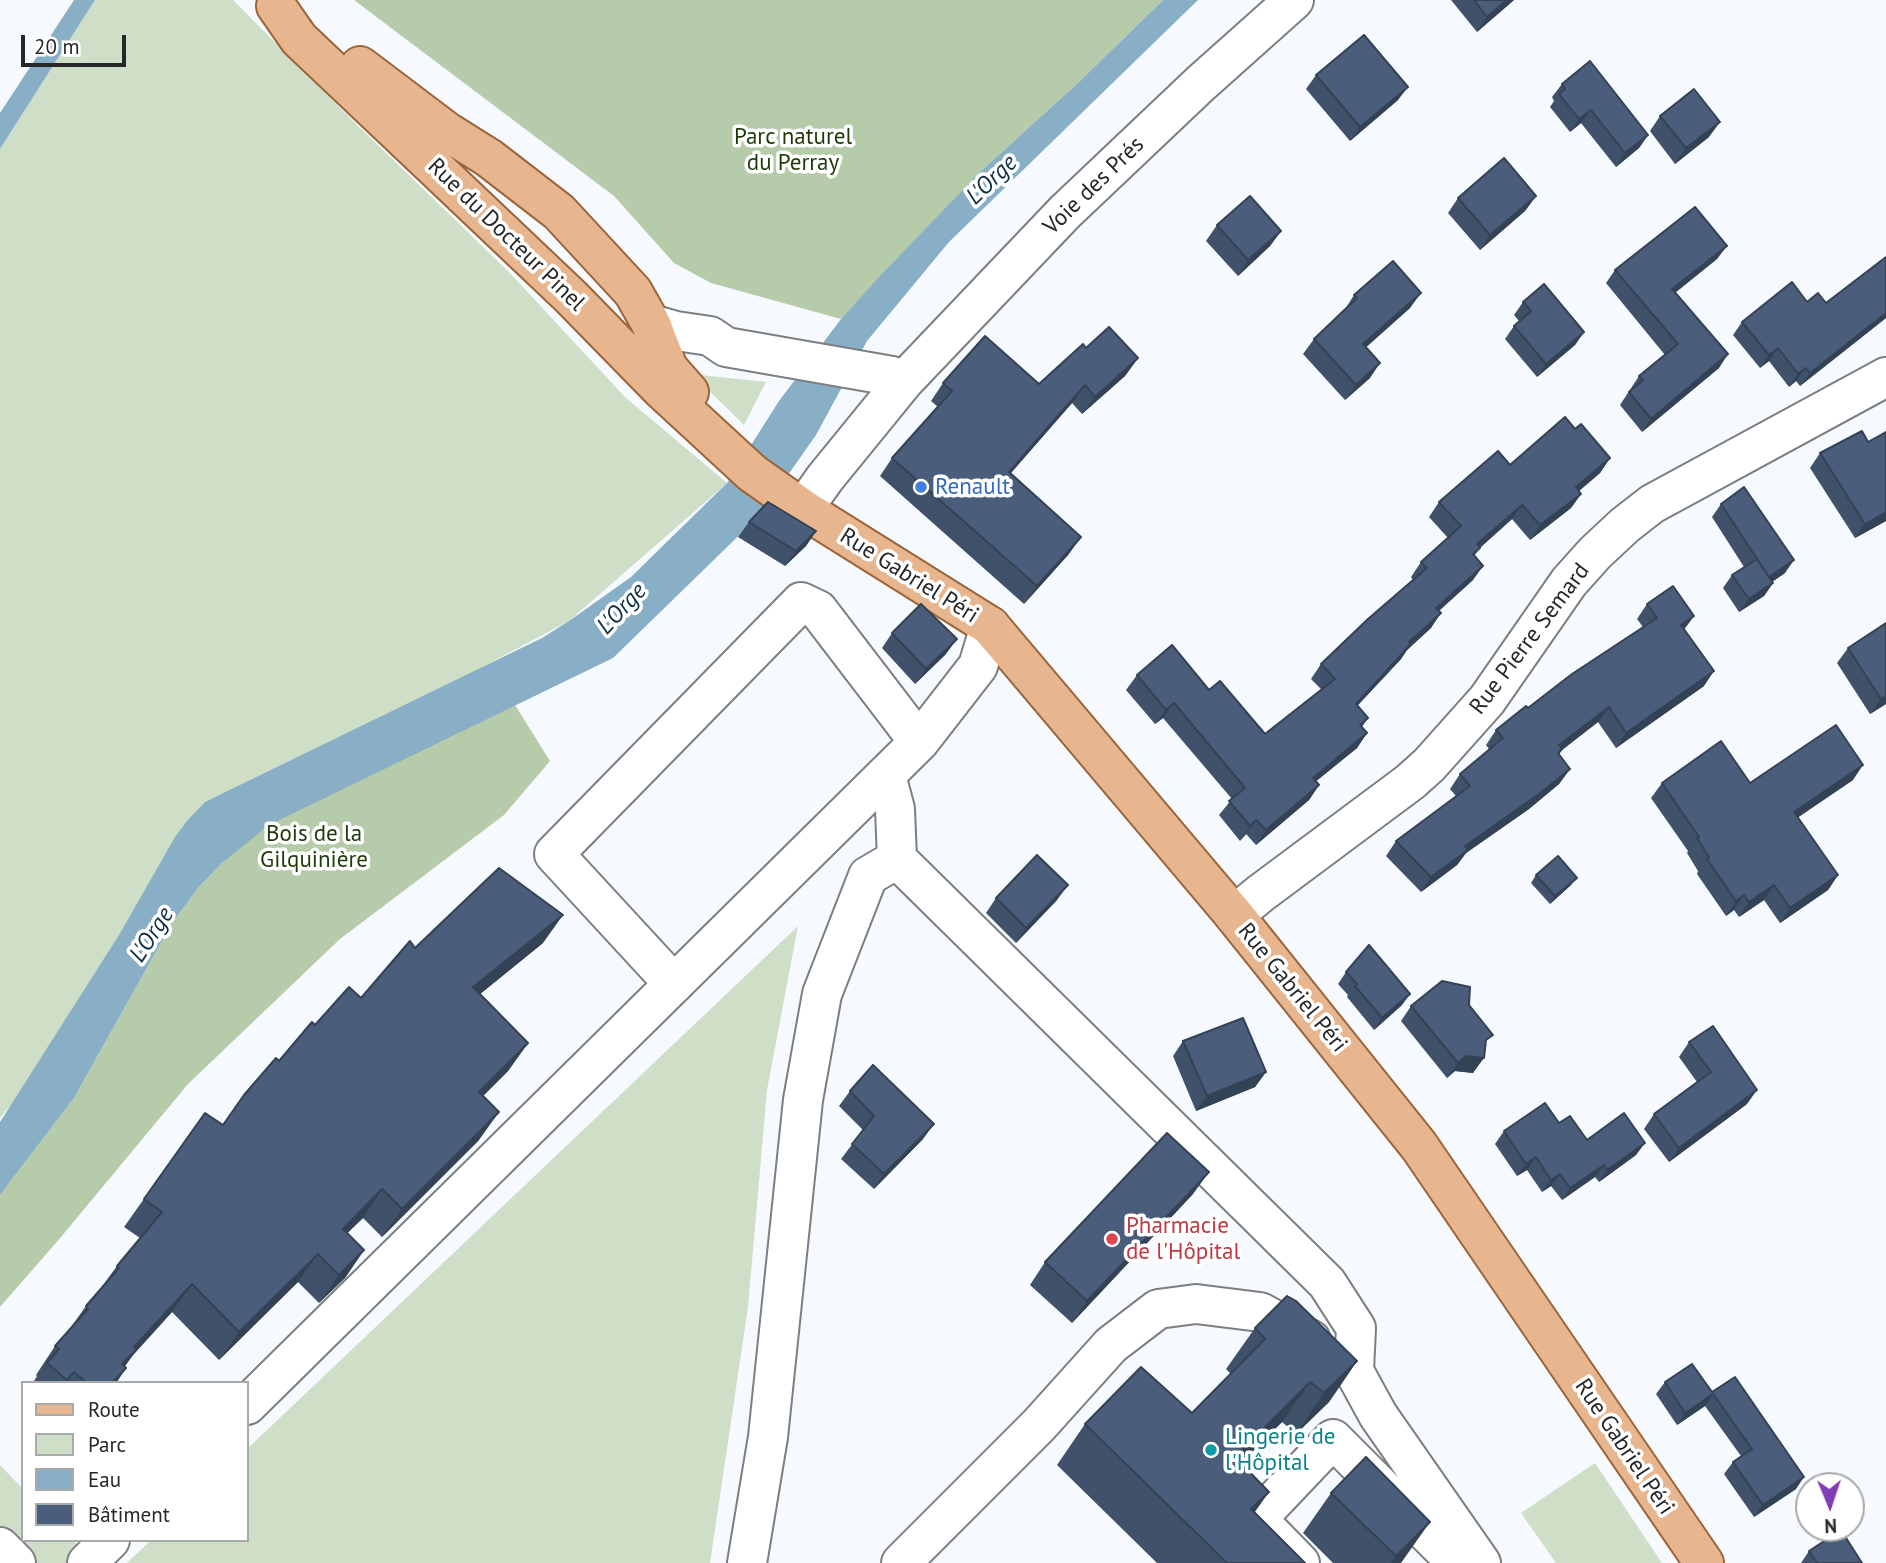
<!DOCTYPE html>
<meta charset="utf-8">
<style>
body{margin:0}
#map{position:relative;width:1886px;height:1563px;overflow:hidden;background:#f6f9fe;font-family:"PT Sans",sans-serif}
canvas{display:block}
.legend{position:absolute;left:21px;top:1381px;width:228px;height:161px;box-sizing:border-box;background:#fff;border:2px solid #a8a9a9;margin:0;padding:9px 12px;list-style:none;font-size:21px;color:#262728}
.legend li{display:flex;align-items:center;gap:14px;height:35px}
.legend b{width:35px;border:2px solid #a8a9a9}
.north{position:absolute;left:1795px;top:1472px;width:70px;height:70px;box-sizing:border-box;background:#fff;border:2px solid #a8a9a9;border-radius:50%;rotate:178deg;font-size:19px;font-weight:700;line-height:28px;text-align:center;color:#262728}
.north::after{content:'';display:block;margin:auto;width:24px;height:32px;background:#813eb2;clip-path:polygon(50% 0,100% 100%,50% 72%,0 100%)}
.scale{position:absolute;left:21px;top:35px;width:105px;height:32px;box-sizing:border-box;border:4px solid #262728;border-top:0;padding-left:9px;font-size:21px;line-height:24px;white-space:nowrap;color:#262728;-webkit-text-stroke:5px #fff;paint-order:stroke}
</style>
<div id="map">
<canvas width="1886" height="1563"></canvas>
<ul class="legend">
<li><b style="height:9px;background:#e8b68e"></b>Route</li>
<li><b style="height:19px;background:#cfdfc7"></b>Parc</li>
<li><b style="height:19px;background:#88afc6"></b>Eau</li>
<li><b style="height:19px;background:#4a5e7b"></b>Bâtiment</li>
</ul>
<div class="north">N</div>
<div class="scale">20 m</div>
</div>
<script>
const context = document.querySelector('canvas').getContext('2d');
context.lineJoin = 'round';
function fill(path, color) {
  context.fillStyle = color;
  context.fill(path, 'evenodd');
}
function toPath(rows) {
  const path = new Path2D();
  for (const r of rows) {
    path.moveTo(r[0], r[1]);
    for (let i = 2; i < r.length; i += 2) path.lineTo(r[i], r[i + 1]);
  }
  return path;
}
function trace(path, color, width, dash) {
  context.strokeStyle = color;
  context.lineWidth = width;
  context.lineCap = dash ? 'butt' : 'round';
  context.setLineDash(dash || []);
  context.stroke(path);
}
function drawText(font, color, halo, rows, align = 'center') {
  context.font = font + ' "PT Sans",sans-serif';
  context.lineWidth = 7;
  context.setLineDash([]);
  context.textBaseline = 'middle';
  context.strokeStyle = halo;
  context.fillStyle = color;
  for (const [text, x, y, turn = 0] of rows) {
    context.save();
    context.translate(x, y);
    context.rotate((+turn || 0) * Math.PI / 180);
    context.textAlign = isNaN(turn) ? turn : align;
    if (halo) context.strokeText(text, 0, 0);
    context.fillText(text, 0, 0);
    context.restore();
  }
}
fill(toPath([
 [95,0,233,0,357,125,509,272,625,397,727,483,569,621,477,670,217,796,15,1100,0,1118,0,149],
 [692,374,766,382,744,425],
 [798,926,767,1090,748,1307,710,1563,127,1563,151,1540,247,1540,247,1449],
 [1595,1463,1662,1563,1556,1563,1521,1513],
 [0,1465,23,1489,23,1540,72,1540,94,1563,0,1563]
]), '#cfdfc7');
fill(toPath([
 [354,0,1163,0,1080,81,980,172,841,319,711,283,674,263,614,196],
 [477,670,515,705,550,761,504,815,340,939,188,1084,61,1237,0,1307,0,1195,74,1098,172,923,199,887,223,862,217,796]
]), '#b5cba9');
fill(toPath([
 [74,0,95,0,0,149,0,113],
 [1163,0,1198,0,949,242,867,341,816,435,760,515,613,658,269,825,223,862,199,887,172,923,74,1098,0,1195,0,1122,119,935,175,837,187,821,205,802,542,638,569,621,631,577,727,483,779,401,841,319,881,275,980,172,1080,81]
]), '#88afc6');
const minor = toPath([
 [651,324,676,331,710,336,726,347,892,376,904,381],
 [803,509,825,478,904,381,1065,212,1200,84,1294,0],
 [886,775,895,809,897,859],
 [1234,915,1261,893,1410,782,1429,765,1487,700,1569,582,1595,553,1625,525,1652,504,1886,377],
 [674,984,554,854,801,602,818,610,919,742],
 [247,1405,919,742,978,666,990,626],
 [0,1547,16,1563],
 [87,1563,110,1540],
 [747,1563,768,1437,803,1100,822,994,868,876,897,859,1327,1283,1356,1328,1354,1371,1378,1415,1481,1563],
 [901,1563,1039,1425,1111,1345,1158,1309,1196,1304,1260,1312,1311,1340],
 [1300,1563,1257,1519,1333,1439,1457,1563]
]);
const major = toPath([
 [276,6,299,39,571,297,661,389,752,473,803,509,990,626,1234,915,1419,1146,1704,1563],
 [360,66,446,131,489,158,559,212,633,292,651,324,668,368,689,392]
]);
trace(minor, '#7c7f82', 42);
trace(major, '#9a6539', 42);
trace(minor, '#fff', 38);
trace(major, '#e8b68e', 38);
fill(toPath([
 [1451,0,1514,0,1477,32],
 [1316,75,1398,100,1350,141,1306,89],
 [1562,84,1648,135,1639,148,1616,167,1581,123,1570,132,1550,107,1554,101,1552,97],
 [1660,116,1709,137,1675,164,1650,131],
 [1536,196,1525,211,1480,250,1448,213,1458,198],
 [1217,225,1281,231,1270,246,1238,276,1206,241],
 [1717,259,1675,293,1719,368,1642,432,1620,405,1639,376,1665,355,1606,283,1615,270],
 [1354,295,1410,308,1366,347,1370,378,1345,400,1303,354,1314,339,1344,311],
 [1523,302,1584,332,1575,345,1537,377,1505,339,1514,326,1519,321,1514,315],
 [1807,302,1826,303,1886,318,1800,386,1796,381,1789,387,1769,361,1760,368,1733,335,1742,322],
 [1086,348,1138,358,1125,376,1082,414,1072,403,1011,473,1081,537,1068,555,1024,604,880,476,892,458,938,407,931,401,943,383,1039,384],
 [1575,429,1610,458,1600,473,1579,491,1581,494,1571,508,1530,540,1512,519,1480,548,1474,556,1473,580,1439,611,1431,628,1407,650,1401,659,1357,706,1368,718,1362,727,1367,733,1357,748,1316,781,1319,785,1309,800,1256,845,1246,834,1240,841,1219,815,1232,799,1163,718,1155,724,1126,690,1137,675,1209,690,1265,734,1321,689,1311,679,1321,664,1413,580,1411,577,1421,562,1448,538,1429,517,1439,502],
 [1820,453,1886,521,1855,538,1810,468],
 [1721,504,1785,573,1772,582,1773,583,1764,596,1739,612,1723,588,1732,575,1744,567,1712,517],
 [749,522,816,531,806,546,785,566,738,537],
 [1647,604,1694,616,1684,629,1704,686,1616,748,1598,722,1562,750,1559,754,1570,769,1559,784,1529,809,1466,853,1457,865,1421,892,1386,856,1396,841,1456,796,1450,789,1460,774,1489,749,1486,745,1496,730,1643,627,1637,619],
 [1886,623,1886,704,1870,714,1837,663,1848,648],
 [892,633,946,654,915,684,882,648],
 [1853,780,1798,817,1838,875,1828,890,1780,923,1764,900,1739,917,1734,910,1726,916,1697,874,1698,871,1687,853,1688,851,1651,798,1662,783,1750,783],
 [1536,875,1571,885,1550,904,1531,883],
 [996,898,1057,900,1016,943,986,913],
 [543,943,480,994,528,1043,508,1071,483,1096,479,1140,382,1237,363,1218,347,1233,364,1250,345,1278,319,1303,298,1282,219,1360,172,1312,133,1355,125,1366,126,1368,116,1383,33,1383,37,1376,36,1375,55,1346,66,1334,86,1306,98,1292,117,1266,140,1238,124,1227,205,1113,223,1125,279,1061,315,1025,361,998,415,948],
 [1346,972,1402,1005,1374,1030,1347,997,1348,995,1338,984],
 [1469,1005,1486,1045,1473,1073,1455,1071,1447,1078,1401,1021,1411,1006],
 [1183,1041,1266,1072,1255,1087,1196,1111,1173,1056],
 [1689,1042,1747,1104,1669,1162,1644,1129,1654,1114,1697,1082,1679,1057],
 [850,1091,923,1139,874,1189,841,1159,863,1130,839,1106],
 [1559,1123,1587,1140,1636,1155,1599,1182,1595,1177,1562,1200,1551,1186,1542,1192,1527,1170,1517,1176,1495,1144,1504,1131],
 [1193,1194,1072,1323,1030,1285,1045,1262],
 [1255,1328,1357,1361,1329,1402,1296,1434,1282,1422,1241,1463,1254,1513,1305,1563,1157,1563,1057,1465,1085,1424,1192,1413,1231,1374,1226,1369],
 [1665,1382,1712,1392,1796,1489,1754,1517,1724,1474,1733,1462,1741,1456,1705,1406,1677,1425,1656,1394],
 [1366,1457,1401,1563,1333,1563,1303,1533,1331,1493],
 [1809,1551,1862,1563,1801,1563]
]), '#40516a');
fill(toPath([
 [1507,0,1514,0,1477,32,1487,17],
 [1408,87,1398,100,1350,141,1360,127],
 [1591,110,1581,123,1570,132,1579,119],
 [1720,122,1709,137,1675,164,1686,148],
 [1648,135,1639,148,1616,167,1625,153],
 [1536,196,1525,211,1480,250,1490,235],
 [1281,231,1270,246,1238,276,1248,260],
 [1727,246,1717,259,1662,303,1672,289],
 [1421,293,1410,308,1353,359,1363,344],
 [1886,313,1886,318,1800,386,1810,373],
 [1584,332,1575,345,1537,377,1546,364],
 [1778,348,1769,361,1760,368,1769,355],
 [1728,354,1719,368,1642,432,1651,419],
 [1138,358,1125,376,1082,414,1095,397],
 [1380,363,1370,378,1345,400,1356,385],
 [1805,368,1796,381,1789,387,1798,374],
 [1085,385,1072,403,996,490,1009,472],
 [1610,458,1600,473,1566,502,1576,487],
 [1581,494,1571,508,1530,540,1540,525],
 [1522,505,1512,519,1467,559,1477,544],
 [1886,512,1886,521,1855,538,1865,524],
 [816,531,806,546,785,566,796,551],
 [1081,537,1068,555,1024,604,1037,586],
 [1794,560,1785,573,1760,590,1769,577],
 [1483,566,1473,580,1426,622,1436,608],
 [1773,583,1764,596,1739,612,1749,599],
 [1441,613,1431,628,1407,650,1401,659,1346,718,1356,704,1409,642],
 [1694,616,1683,631,1681,625],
 [957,639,946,654,915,684,926,669],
 [1714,671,1704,686,1616,748,1626,733],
 [1886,696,1886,704,1870,714,1881,699],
 [1174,703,1163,718,1155,724,1166,710],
 [1609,707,1598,722,1562,750,1552,764,1559,745],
 [1367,733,1357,748,1303,792,1313,778],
 [1863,765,1853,780,1784,827,1794,812],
 [1570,769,1559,784,1529,809,1466,853,1457,865,1421,892,1431,877,1465,846],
 [1319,785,1309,800,1256,845,1266,830],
 [1256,820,1246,834,1240,841,1250,826],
 [1838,875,1828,890,1780,923,1790,908],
 [1577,878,1571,885,1550,904,1555,896],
 [1068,885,1057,900,1016,943,1026,928],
 [1774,885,1764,900,1739,917,1749,902],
 [1744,895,1734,910,1726,916,1736,901],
 [563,915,543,943,453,1016,473,987],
 [1410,994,1402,1005,1374,1030,1382,1018],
 [528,1043,508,1071,459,1120,479,1092],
 [1466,1056,1484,1058,1473,1073,1455,1071,1447,1078,1458,1063],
 [1266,1072,1255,1087,1196,1111,1207,1096],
 [1757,1090,1747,1104,1669,1162,1679,1148],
 [499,1112,479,1140,382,1237,402,1209],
 [934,1124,923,1139,874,1189,884,1174],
 [1645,1143,1636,1155,1599,1182,1607,1170],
 [1536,1157,1527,1170,1517,1176,1526,1164],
 [1604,1165,1595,1177,1562,1200,1570,1188],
 [1209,1172,1193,1194,1072,1323,1087,1301],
 [1560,1174,1551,1186,1542,1192,1551,1180],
 [382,1189,363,1218,323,1257,343,1229],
 [364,1250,345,1278,319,1303,339,1275],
 [318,1254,298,1282,219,1360,239,1332],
 [192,1284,172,1312,133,1355,117,1377,109,1383,134,1347],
 [1357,1361,1329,1402,1296,1434,1324,1393],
 [126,1368,116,1383,112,1383],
 [1310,1382,1282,1422,1206,1498,1235,1457],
 [1713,1394,1705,1406,1677,1425,1685,1413],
 [1804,1477,1796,1489,1754,1517,1763,1505],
 [1269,1492,1240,1533,1251,1509],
 [1430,1522,1401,1563,1391,1563,1396,1556]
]), '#344256');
const building = toPath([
 [1474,0,1507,0,1487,17,1474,0],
 [1364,35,1408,87,1360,127,1316,75,1364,35],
 [1590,61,1648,135,1625,153,1591,110,1579,119,1559,94,1565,89,1562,84,1590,61],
 [1694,89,1720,122,1686,148,1660,116,1694,89],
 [1504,158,1536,196,1490,235,1458,198,1504,158],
 [1250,196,1281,231,1248,260,1217,225,1250,196],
 [1695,207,1727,246,1672,289,1728,354,1651,419,1629,392,1643,380,1639,376,1678,344,1615,270,1695,207],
 [1886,257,1886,313,1810,373,1805,368,1798,374,1778,348,1769,355,1742,322,1792,282,1807,302,1818,293,1826,303,1886,257],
 [1393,261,1421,293,1363,344,1380,363,1356,385,1314,339,1357,298,1354,295,1393,261],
 [1544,284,1584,332,1546,364,1514,326,1531,311,1523,302,1544,284],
 [1109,327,1138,358,1095,397,1085,385,1009,472,1081,537,1037,586,892,458,952,391,943,383,985,336,1039,384,1083,344,1086,348,1109,327],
 [1565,417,1575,429,1581,424,1610,458,1576,487,1581,494,1540,525,1522,505,1477,544,1480,548,1473,554,1483,566,1436,608,1441,613,1409,642,1411,644,1356,704,1368,718,1360,725,1367,733,1313,778,1319,785,1266,830,1256,820,1250,826,1229,801,1245,788,1174,703,1166,710,1137,675,1172,645,1209,690,1220,681,1265,734,1335,679,1321,664,1368,619,1427,568,1421,562,1461,526,1439,502,1498,451,1510,465,1565,417],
 [1862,431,1868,442,1886,432,1886,512,1865,524,1820,453,1862,431],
 [1744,487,1794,560,1769,577,1721,504,1744,487],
 [768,502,816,531,796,551,749,522,768,502],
 [1757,559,1773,583,1749,599,1732,575,1757,559],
 [1673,586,1694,616,1681,625,1714,671,1626,733,1609,707,1559,745,1562,749,1558,753,1570,769,1539,794,1465,846,1468,850,1431,877,1396,841,1470,786,1460,774,1503,738,1496,730,1526,706,1528,708,1572,674,1657,618,1647,604,1673,586],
 [921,604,957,639,926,669,892,633,921,604],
 [1886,623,1886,696,1881,699,1848,648,1886,623],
 [1836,725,1863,765,1794,812,1838,875,1790,908,1774,885,1749,902,1744,895,1736,901,1707,859,1709,857,1697,838,1699,837,1662,783,1721,741,1750,783,1836,725],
 [1037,855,1068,885,1026,928,996,898,1037,855],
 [1558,856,1577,878,1555,896,1536,875,1558,856],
 [499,868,563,915,473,987,528,1043,479,1092,499,1112,402,1209,382,1189,343,1229,364,1250,339,1275,318,1254,239,1332,192,1284,134,1347,137,1349,122,1364,126,1368,112,1383,87,1383,74,1372,67,1380,47,1363,59,1349,55,1346,88,1309,86,1306,119,1268,117,1266,162,1212,144,1199,205,1113,223,1125,244,1095,276,1058,279,1061,312,1022,315,1025,349,987,361,998,410,941,415,948,499,868],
 [1369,945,1410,994,1382,1018,1355,986,1357,984,1346,972,1369,945],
 [1442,981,1470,987,1469,1005,1493,1035,1486,1040,1484,1058,1466,1056,1458,1063,1411,1006,1442,981],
 [1243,1018,1266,1072,1207,1096,1183,1041,1243,1018],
 [1713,1026,1757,1090,1679,1148,1654,1114,1711,1072,1689,1042,1713,1026],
 [873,1065,934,1124,884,1174,852,1144,874,1116,850,1091,873,1065],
 [1545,1103,1559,1123,1570,1116,1587,1140,1624,1113,1645,1143,1607,1170,1604,1165,1570,1188,1560,1174,1551,1180,1536,1157,1526,1164,1504,1131,1545,1103],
 [1167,1133,1209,1172,1087,1301,1045,1262,1167,1133],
 [1287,1296,1296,1301,1357,1361,1324,1393,1310,1382,1235,1457,1269,1492,1251,1509,1305,1563,1227,1563,1085,1424,1141,1367,1192,1413,1265,1339,1255,1328,1287,1296],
 [1692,1364,1712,1392,1735,1377,1804,1477,1763,1505,1733,1462,1752,1449,1713,1394,1685,1413,1665,1382,1692,1364],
 [1366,1457,1430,1522,1396,1556,1331,1493,1366,1457],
 [1841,1530,1862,1563,1817,1563,1809,1551,1841,1530]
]);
fill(building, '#4a5e7b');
trace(building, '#344256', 2);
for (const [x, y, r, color] of [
 [921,487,7,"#3f7fe0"],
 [1112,1239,7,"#e0444e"],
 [1211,1450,7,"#0f9aa8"]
]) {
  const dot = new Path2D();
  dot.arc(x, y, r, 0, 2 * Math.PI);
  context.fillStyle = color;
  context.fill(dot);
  trace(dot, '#fff', 2.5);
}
drawText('23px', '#1d3a07', '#fff', [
 ["Parc naturel",793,137],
 ["du Perray",793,163],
 ["Bois de la",314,834],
 ["Gilquinière",314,860]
]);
drawText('23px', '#262728', '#fff', [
 ["Voie des Prés",1094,186,-44],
 ["Rue du Docteur Pinel",506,235,44],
 ["Rue Gabriel Péri",909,576,32],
 ["Rue Pierre Semard",1530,639,-53],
 ["Rue Gabriel Péri",1292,988,51],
 ["Rue Gabriel Péri",1624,1447,56]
]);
drawText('23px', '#366cbe', '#fff', [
 ["Renault",935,487]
], 'left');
drawText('23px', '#be3a42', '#fff', [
 ["Pharmacie",1126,1226],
 ["de l'Hôpital",1126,1252]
], 'left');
drawText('23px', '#0d838f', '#fff', [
 ["Lingerie de",1225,1437],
 ["l'Hôpital",1225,1463]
], 'left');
drawText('italic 24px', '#0e3042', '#fff', [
 ["L'Orge",992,180,-44],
 ["L'Orge",622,609,-47],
 ["L'Orge",152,935,-57]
]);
</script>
